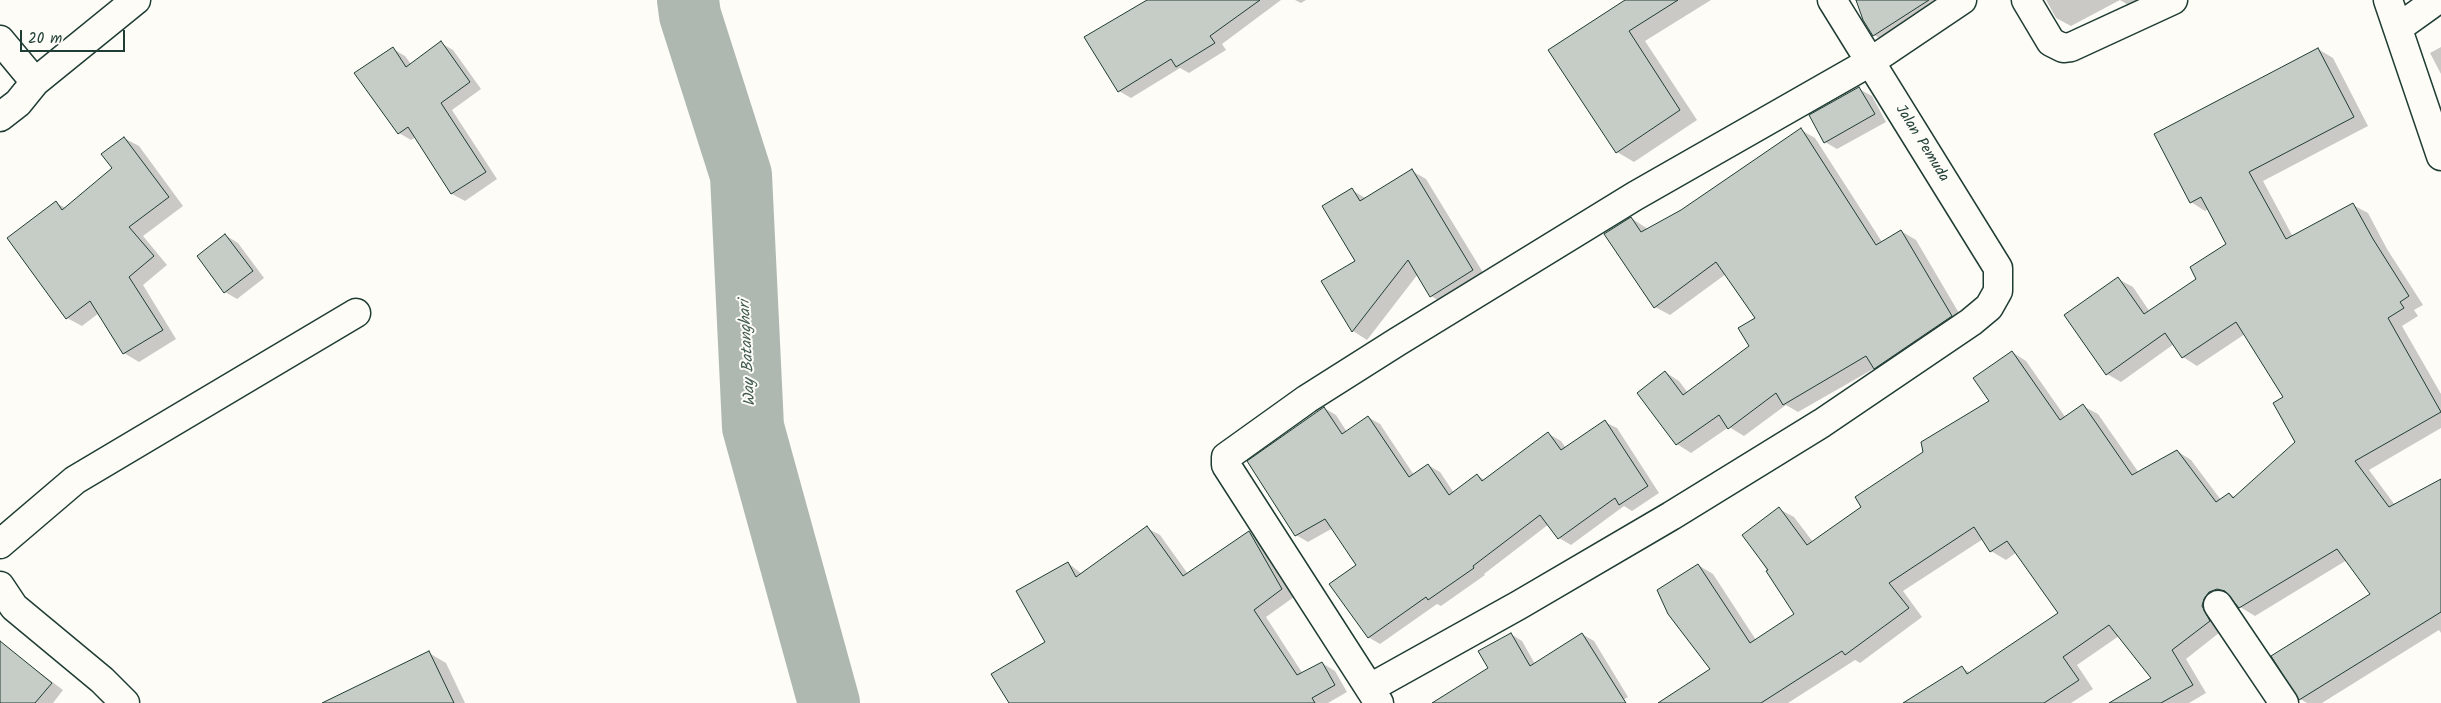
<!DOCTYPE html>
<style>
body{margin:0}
#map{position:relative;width:2441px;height:703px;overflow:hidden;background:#fdfcf7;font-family:Kalam,sans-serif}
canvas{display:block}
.scale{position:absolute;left:20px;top:30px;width:105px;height:22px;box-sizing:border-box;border:2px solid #1f3d34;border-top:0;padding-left:6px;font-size:15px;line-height:18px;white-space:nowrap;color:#1f3d34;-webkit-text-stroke:4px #fdfcf7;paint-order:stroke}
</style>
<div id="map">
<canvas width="2441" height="703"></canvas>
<div class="scale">20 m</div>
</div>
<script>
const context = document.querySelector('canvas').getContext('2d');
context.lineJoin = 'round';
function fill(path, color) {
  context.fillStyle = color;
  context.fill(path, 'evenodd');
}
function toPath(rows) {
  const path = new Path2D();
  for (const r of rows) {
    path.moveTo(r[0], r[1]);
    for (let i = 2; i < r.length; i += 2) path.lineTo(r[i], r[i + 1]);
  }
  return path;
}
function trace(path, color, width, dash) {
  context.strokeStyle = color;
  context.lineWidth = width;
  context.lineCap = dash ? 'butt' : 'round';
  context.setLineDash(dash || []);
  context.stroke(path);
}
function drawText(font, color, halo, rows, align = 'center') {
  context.font = font + ' Kalam,sans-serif';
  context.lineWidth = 4;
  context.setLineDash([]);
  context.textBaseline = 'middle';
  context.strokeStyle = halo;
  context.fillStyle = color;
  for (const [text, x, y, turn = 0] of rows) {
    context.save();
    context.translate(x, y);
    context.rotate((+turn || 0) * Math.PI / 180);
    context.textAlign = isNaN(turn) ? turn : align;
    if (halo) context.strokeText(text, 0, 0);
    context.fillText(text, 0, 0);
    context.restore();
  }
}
fill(toPath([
 [1148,0,1281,0,1222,44,1226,50,1189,73,1180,68,1131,98,1119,91],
 [1295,0,1306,0,1301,3],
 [1627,0,1711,0,1645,41,1697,120,1634,162,1617,152],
 [1858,0,1961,0,1891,45,1874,35],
 [2046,0,2154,0,2135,9,2120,0,2071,26,2056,18],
 [441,43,453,50,481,89,452,110,497,179,465,201,452,194,416,137,411,140,399,133,393,49,405,56,411,64],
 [2441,47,2441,74,2430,53],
 [2318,49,2333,58,2368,126,2263,181,2293,237,2353,205,2368,213,2387,249,2423,305,2414,310,2418,316,2402,326,2441,394,2441,428,2369,470,2395,505,2441,480,2441,633,2439,630,2322,703,2307,703,2300,699,2372,595,2347,560,2255,616,2240,607,2232,597,2224,600,2224,629,2186,659,2206,693,2189,703,2118,703,2152,679,2119,636,2077,665,2093,689,2071,703,1936,703,1962,668,1971,673,2060,614,2017,552,2006,560,1991,551,1983,539,1903,591,1922,617,1860,663,1855,660,1788,703,1660,703,1712,669,1698,565,1713,574,1756,640,1796,615,1744,535,1779,509,1794,517,1813,542,1863,507,1924,453,1991,402,2012,352,2026,361,2066,418,2083,406,2098,414,2139,473,2177,451,2191,460,2221,500,2230,494,2236,498,2297,442,2284,398,2245,334,2197,366,2183,357,2174,344,2121,382,2107,374,2118,279,2133,287,2150,312,2198,280,2228,245,2209,209,2205,211,2191,202],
 [1859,89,1872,96,1886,122,1837,149,1825,142],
 [1801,130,1815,138,1882,242,1901,231,1916,240,1966,325,1890,376,1875,368,1798,412,1786,405,1744,436,1729,427,1691,453,1677,444,1665,372,1679,381,1688,393,1751,347,1757,318,1726,274,1670,315,1655,307,1631,218,1648,229,1681,212],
 [124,138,139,146,183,206,143,236,167,265,143,285,176,339,139,362,124,353,99,313,82,326,67,318,56,203,66,208,114,168],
 [1412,171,1426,179,1487,279,1446,305,1431,296,1418,274,1367,340,1353,331,1323,281,1356,261,1352,190,1367,199],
 [225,235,238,243,264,278,237,299,225,292],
 [1324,408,1336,415,1347,432,1368,417,1380,424,1414,475,1428,465,1440,472,1454,493,1477,475,1485,480,1549,434,1561,441,1566,448,1605,422,1617,428,1659,493,1632,511,1624,506,1571,545,1559,538,1549,524,1484,574,1485,575,1441,606,1437,604,1380,644,1368,637,1358,565,1333,528,1308,542,1296,535],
 [1147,528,1160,535,1188,574,1249,532,1262,540,1294,597,1266,617,1303,674,1322,663,1335,671,1347,692,1328,703,1010,703,1047,642,1068,563,1082,574],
 [1511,634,1522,641,1535,664,1582,634,1594,641,1628,697,1618,703,1449,703,1490,669],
 [11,651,63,690,53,703,0,703,0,665],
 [429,653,446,663,465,703,325,703]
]), '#0003');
trace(toPath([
 [688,0,690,15,741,175,753,427,829,703]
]), '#aeb8b1', 62);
const building = toPath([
 [1147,0,1260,0,1210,36,1215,43,1176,67,1171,59,1118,92,1084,37,1147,0],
 [1625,0,1678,0,1629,31,1680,110,1616,153,1548,50,1625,0],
 [1856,0,1929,0,1873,36,1863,20,1856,0],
 [441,41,470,82,441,103,486,172,451,194,408,127,398,134,354,73,393,47,406,67,441,41],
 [2318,48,2354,117,2249,172,2286,239,2353,203,2373,239,2409,296,2400,302,2404,308,2388,318,2441,412,2355,461,2389,507,2441,479,2441,612,2299,700,2271,656,2370,594,2337,549,2239,608,2225,591,2217,589,2209,592,2204,599,2202,606,2210,621,2172,650,2193,685,2161,703,2109,703,2151,678,2109,625,2063,657,2079,680,2044,703,1903,703,1962,666,1967,674,2058,613,2007,541,1990,552,1974,527,1889,583,1909,608,1845,655,1842,651,1761,703,1658,703,1710,669,1668,614,1657,590,1698,564,1750,643,1794,614,1766,571,1768,570,1742,535,1779,507,1807,545,1861,507,1855,497,1923,452,1921,442,1989,401,1973,378,2012,351,2060,420,2083,404,2132,475,2177,450,2216,502,2229,493,2233,498,2295,442,2273,403,2283,397,2236,322,2182,358,2165,333,2106,375,2064,315,2118,277,2144,314,2196,279,2190,267,2226,244,2201,197,2190,203,2154,134,2318,48],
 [1859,87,1875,114,1824,143,1809,115,1859,87],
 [1801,128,1876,245,1901,230,1952,316,1874,369,1866,356,1783,405,1776,393,1728,429,1719,415,1676,445,1637,393,1665,371,1683,395,1749,346,1738,328,1755,318,1716,262,1654,308,1604,234,1631,217,1641,232,1681,210,1801,128],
 [124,137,169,197,129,227,154,256,129,277,163,330,123,354,90,301,66,319,7,238,56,201,62,210,112,168,101,154,124,137],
 [1412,169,1473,270,1430,297,1408,260,1352,332,1321,281,1355,261,1322,206,1352,188,1360,201,1412,169],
 [225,234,253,271,224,293,197,256,225,234],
 [1324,407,1342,434,1368,416,1409,477,1428,464,1449,495,1477,474,1482,481,1548,432,1561,450,1605,420,1648,486,1619,505,1615,498,1558,539,1540,515,1473,566,1474,568,1428,600,1426,597,1368,638,1329,584,1356,565,1325,519,1295,536,1247,461,1324,407],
 [1147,526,1183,576,1249,531,1282,589,1254,610,1297,675,1322,662,1335,685,1312,698,1315,703,1009,703,991,674,1045,642,1016,591,1068,562,1076,577,1147,526],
 [1511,633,1530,666,1582,633,1626,703,1432,703,1488,668,1478,651,1511,633],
 [0,641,52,683,35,703,0,703,0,641],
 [429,651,454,703,322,703,429,651]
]);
fill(building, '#c6cdc7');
trace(building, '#1f3d34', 1);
const minor = toPath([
 [2026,0,2051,42,2063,48,2071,47,2173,0],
 [2388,0,2441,156],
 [2398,28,2437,0],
 [0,40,35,82,18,103,0,117],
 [35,82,136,0],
 [0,544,75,480,356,313],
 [0,586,14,607,102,680,125,703],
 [2218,605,2284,703],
 [1370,688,1519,605,1671,516,1822,423,1971,322,1989,307,1998,291,1998,268,1832,0],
 [1379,703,1226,465,1226,457,1307,399,1397,342,1635,196,1870,62,1962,0]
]);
trace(minor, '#1f3d34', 31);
trace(minor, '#fdfcf7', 28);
drawText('15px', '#1f3d34', '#fdfcf7', [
 ["Jalan Pemuda",1921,144,58]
]);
drawText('italic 16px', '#435c53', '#fdfcf7', [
 ["Way Batanghari",749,353,-93]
]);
</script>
